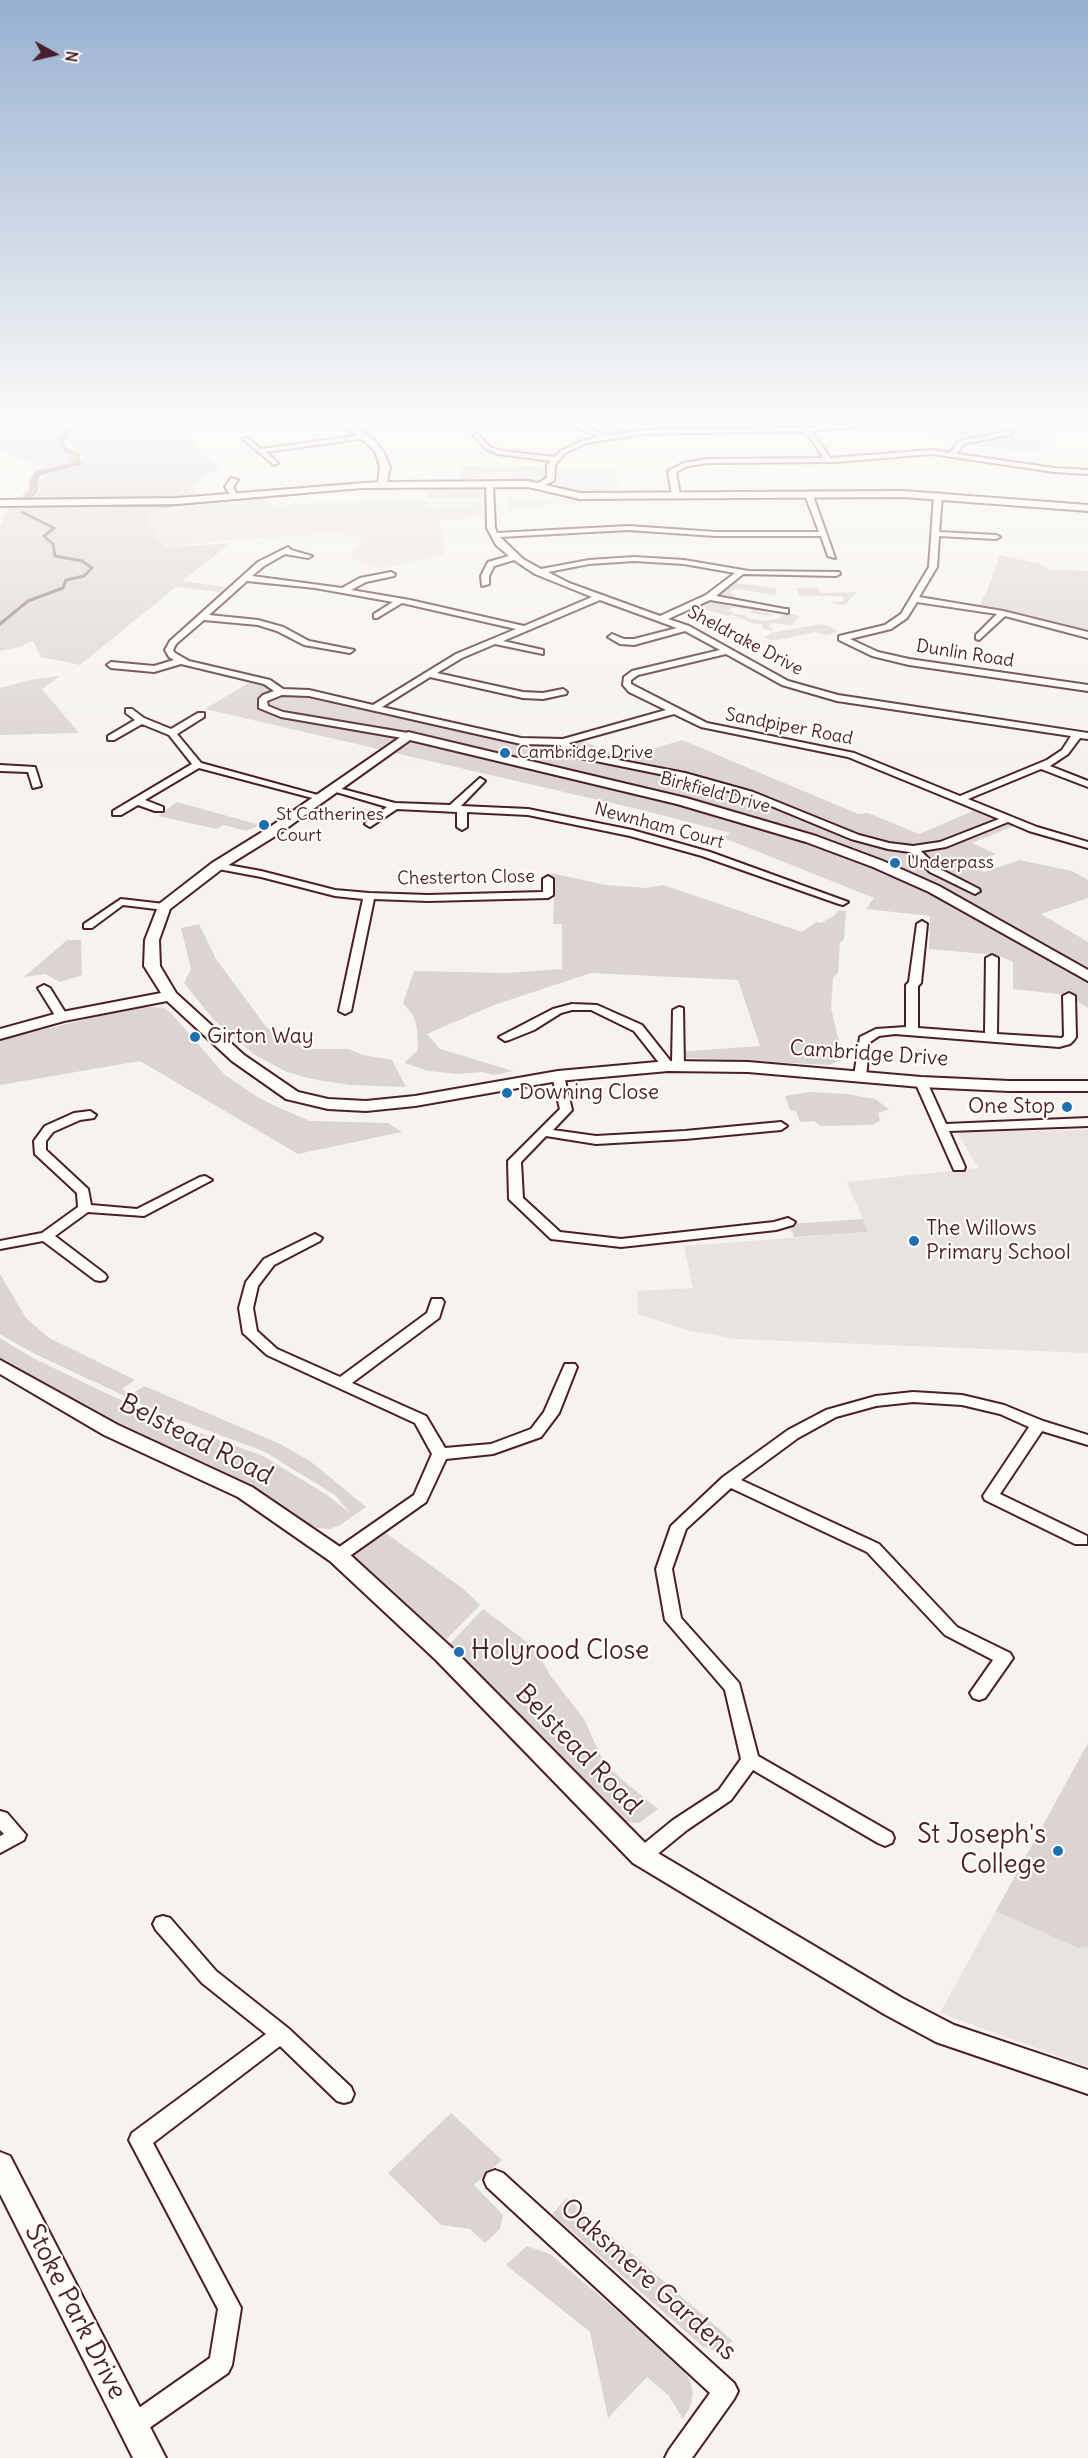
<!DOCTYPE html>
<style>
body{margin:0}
#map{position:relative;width:1088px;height:2458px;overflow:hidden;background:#f6f3ef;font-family:Delius,sans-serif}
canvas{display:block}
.north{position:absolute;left:24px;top:24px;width:60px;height:60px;-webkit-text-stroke:4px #fdfcf7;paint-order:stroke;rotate:98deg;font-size:16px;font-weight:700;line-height:24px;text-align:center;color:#4a1f2b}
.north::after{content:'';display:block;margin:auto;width:21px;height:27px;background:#4a1f2b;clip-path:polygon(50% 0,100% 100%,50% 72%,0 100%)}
</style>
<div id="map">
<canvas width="1088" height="2458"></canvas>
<div class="north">N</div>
</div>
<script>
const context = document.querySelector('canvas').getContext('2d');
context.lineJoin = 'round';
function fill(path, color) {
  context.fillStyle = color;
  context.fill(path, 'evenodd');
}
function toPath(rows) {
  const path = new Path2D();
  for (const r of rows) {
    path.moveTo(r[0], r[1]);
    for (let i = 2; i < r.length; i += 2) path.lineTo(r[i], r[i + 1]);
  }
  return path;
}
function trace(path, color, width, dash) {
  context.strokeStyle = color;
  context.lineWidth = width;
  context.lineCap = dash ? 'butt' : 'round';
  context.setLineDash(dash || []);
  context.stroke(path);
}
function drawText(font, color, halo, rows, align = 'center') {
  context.font = font + ' Delius,sans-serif';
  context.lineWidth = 4.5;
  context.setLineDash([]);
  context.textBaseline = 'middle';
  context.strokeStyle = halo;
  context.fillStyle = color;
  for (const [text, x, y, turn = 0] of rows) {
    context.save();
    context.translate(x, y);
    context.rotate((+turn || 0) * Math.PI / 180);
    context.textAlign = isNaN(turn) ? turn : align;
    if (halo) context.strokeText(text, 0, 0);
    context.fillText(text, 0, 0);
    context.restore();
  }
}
fill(toPath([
 [462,467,543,467,544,476,537,480,461,481],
 [555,468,616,469,620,493,581,493,561,490,556,486],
 [261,496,271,506,329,502,427,500,427,506,483,505,482,515,485,517,439,520,446,555,378,569,350,557,362,536,310,533,307,536,236,539,164,548,146,522,161,503,193,503],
 [510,496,515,498,582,498,582,504,544,504,544,509,511,509,508,512],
 [1088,1130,1088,1353,736,1339,690,1331,638,1314,637,1291,693,1288,684,1246,868,1232,847,1182,978,1168,957,1132],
 [1088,1743,1088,2067,940,2013]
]), '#e9e3e0');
fill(toPath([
 [0,423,53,423,60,425,67,433,62,436,58,447,72,454,71,459,76,463,49,468,34,476,31,482,30,493,24,498,19,498,28,488,30,475,42,467,0,452],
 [63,423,186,423,195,444,220,470,203,474,193,489,196,496,32,500,41,490,35,483,50,473,82,466,83,455,64,440,76,433],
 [988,423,1033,423,1048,431,1052,442,1035,454,964,444,975,444,1019,435,1010,431,999,430,1004,429],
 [965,424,987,433,948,440,952,445,926,433],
 [462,467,550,467,551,476,539,485,519,481,499,481,489,484,483,489,483,499,427,498,428,487,431,487,432,481,536,479,537,477,544,476,543,472,517,468,464,469,464,474,461,474],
 [161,503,146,522,165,548,231,543,182,581,226,587,220,592,176,587,80,665,41,657,33,641,19,647,0,651,0,528,5,514,10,508,0,508,0,506],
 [1000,555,1045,565,1048,569,1088,571,1088,634,978,607,987,591],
 [730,582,776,588,777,595,735,589,730,593,736,595,734,597,736,598,727,606,732,607,736,604,759,608,756,611,773,614,771,616,750,613,752,610,733,607,728,611,733,612,732,614,748,615,746,618,766,621,780,618,785,613,800,616,792,625,771,623,769,627,773,628,772,631,764,629,762,624,754,624,733,615,727,616,692,605],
 [796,588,818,588,821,593,858,592,844,605,835,604,832,602,844,601,842,596,800,596],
 [821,624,829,626,838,632,826,635,815,632,778,640,770,640,765,637,772,633],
 [60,676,42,689,79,733,0,735,0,688,29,680],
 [255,679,277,688,293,688,521,741,579,739,615,755,628,751,636,754,682,740,858,814,868,813,919,834,980,808,1019,824,972,843,996,854,966,864,984,872,1020,860,1072,871,1088,880,1088,898,1041,914,1088,942,1088,1008,1068,995,1013,989,1013,962,997,955,929,949,930,916,866,909,874,898,724,838,730,833,646,811,205,709],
 [177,802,260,825,246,831,224,825,217,829,158,816],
 [551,873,606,885,647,888,663,885,802,932,816,922,821,923,834,916,839,910,846,911,844,939,840,943,838,973,833,978,831,1008,843,1059,829,1065,673,1057,675,1052,760,1046,738,980,591,973,494,1005,427,1034,440,1049,513,1071,494,1075,483,1072,458,1074,429,1071,404,1063,418,1050,417,1028,413,1015,403,1003,414,971,506,973,562,969,562,924,553,924,554,897,550,896,556,896,550,895],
 [199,924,216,959,267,1028,305,1049,349,1049,362,1055,388,1059,392,1060,406,1087,350,1085,312,1079,287,1072,255,1055,214,1020,184,983,191,969,181,928],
 [67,940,81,940,82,975,60,982,45,974,24,977],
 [142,1006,164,1008,172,1014,224,1074,256,1096,275,1106,310,1121,388,1123,402,1132,298,1154,140,1061,0,1085,0,1040],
 [810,1092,847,1094,875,1099,889,1109,878,1113,880,1121,873,1125,821,1126,814,1121,800,1122,796,1111,790,1110,785,1096],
 [863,1219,868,1232,794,1237,789,1224],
 [0,1274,26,1318,49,1338,135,1380,122,1389,130,1395,144,1386,280,1444,310,1461,366,1507,340,1525,330,1529,317,1528,307,1523,302,1526,0,1371,0,1338,31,1357,99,1390,178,1425,263,1456,327,1495,350,1513,335,1495,265,1452,161,1413,35,1354,0,1334],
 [376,1526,465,1590,480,1605,442,1644,355,1562,350,1552],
 [483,1609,535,1648,550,1675,584,1719,603,1761,620,1778,658,1809,639,1823,623,1822,446,1648],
 [1088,1743,1088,1946,1078,1948,996,1911],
 [451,2113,502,2160,474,2185,503,2215,500,2229,485,2243,470,2229,441,2225,388,2173],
 [567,2198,733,2341,717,2352,702,2346,552,2214],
 [527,2246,550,2254,679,2363,690,2381,693,2393,690,2407,683,2419,669,2396,647,2377,608,2418,590,2332,506,2265]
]), '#dcd4d2');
const water = toPath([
 [53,423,64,425,74,433,66,437,61,445,78,454,74,458,81,464,41,473,36,479,37,490,31,499,23,499,30,493,31,482,36,472,76,463,69,458,73,455,72,454,58,447,59,440,67,432,53,423]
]);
fill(water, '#bbabac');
trace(water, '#8e7378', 1.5);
trace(toPath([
 [59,423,70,430,62,442,66,449,80,455,78,458,80,463,76,465],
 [33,486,39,474,67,467],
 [104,505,171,506],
 [0,624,28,601,63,588,66,580,84,576,92,568,82,561,55,556,53,544,44,536,54,528,22,512]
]), '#8e7378', 3);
const minor = toPath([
 [568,423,576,423,606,435,645,430,792,428,878,423,875,425,810,431,817,438,830,458,932,450,950,453,959,441,1010,431,1012,434,963,444,957,454,1054,468,1088,470,1088,474,1054,472,932,454,836,462,708,463,688,466,676,472,680,495,676,497,672,495,668,471,684,463,708,459,823,458,812,440,802,431,645,434,586,443,565,453,555,465,554,481,539,487,535,485,547,478,547,465,551,461,498,454,486,449,473,435,478,434,490,447,501,451,555,457,561,451,582,441,598,437,568,423],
 [1077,423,1088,424,1088,429,1078,424,1077,423],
 [364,435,366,438,266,452,278,463,274,465,243,439,248,438,261,449,364,435],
 [231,478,238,480,233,487,239,499,233,499,225,487,231,478],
 [486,482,493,484,495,528,497,533,628,526,716,532,819,532,805,495,812,493,835,558,828,556,821,536,716,536,628,530,500,537,523,559,541,569,589,560,634,557,684,560,749,571,839,572,840,574,836,576,743,574,716,596,785,609,788,609,788,613,710,600,668,619,689,626,788,681,838,695,1088,733,1088,739,1080,738,1068,754,1050,766,1088,781,1088,787,1041,769,968,799,1037,827,1088,842,1088,848,1029,831,1008,822,946,847,921,851,938,868,979,889,980,891,975,894,930,872,910,852,888,849,851,839,747,796,684,779,576,757,565,751,560,745,521,744,309,696,282,695,267,701,268,706,283,712,408,733,413,736,408,739,281,717,259,708,259,699,263,695,274,691,264,684,181,664,154,672,111,668,107,665,111,662,154,666,174,660,169,657,165,650,170,641,258,562,288,547,291,550,312,556,308,558,285,554,264,566,252,576,342,588,360,578,391,572,395,574,394,576,366,582,351,590,410,600,524,626,592,597,535,574,514,560,494,566,489,576,489,584,482,586,481,576,488,562,509,556,496,545,487,528,486,482],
 [634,561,684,564,735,573,706,595,660,616,569,583,548,572,589,564,634,561],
 [247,581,315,588,393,602,374,614,374,618,377,618,402,603,516,629,456,654,373,705,309,690,283,689,270,680,189,661,175,653,173,650,176,644,204,620,258,625,277,631,304,645,350,653,354,650,309,641,283,627,258,620,209,615,247,581],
 [600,600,677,628,634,639,624,639,612,634,608,637,620,644,634,645,685,631,720,650,632,671,624,677,623,685,629,692,666,710,563,739,521,738,382,707,430,677,523,698,543,699,566,694,567,692,563,689,543,693,523,692,437,673,462,658,495,644,543,654,543,650,503,641,600,600],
 [726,654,782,685,837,701,1071,736,1062,750,1047,760,960,796,854,753,707,723,631,684,631,680,638,675,726,654],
 [674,714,701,727,848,757,999,819,940,842,913,846,889,843,859,835,753,792,685,773,582,753,569,743,674,714],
 [938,493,942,495,939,532,996,535,1000,537,996,539,939,536,937,567,919,597,1003,611,1088,632,1088,638,1005,616,979,640,976,639,976,635,997,614,917,602,907,618,891,629,850,639,878,652,909,659,1088,685,1088,691,909,665,872,656,839,640,839,636,885,625,901,614,929,567,934,495,938,493],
 [126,709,132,709,144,718,171,729,198,713,204,713,204,717,177,734,201,763,325,797,320,800,199,768,145,800,163,807,163,811,155,811,138,805,121,815,113,815,113,811,192,764,169,735,142,724,114,740,108,740,108,736,135,720,126,713,126,709],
 [0,765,35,767,41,786,33,788,28,772,0,771,0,765],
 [480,778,485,781,461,806,528,809,632,830,710,852,848,902,843,905,839,904,702,856,630,836,528,815,467,812,467,827,462,830,457,827,457,812,397,809,370,827,365,824,366,822,387,807,326,789,331,786,395,803,450,805,480,778],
 [217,863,261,871,335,890,369,893,428,895,543,892,543,879,548,876,553,879,553,895,548,898,428,901,374,899,351,1011,345,1014,339,1011,363,899,335,896,261,877,213,868,213,864,217,863],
 [121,899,164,904,169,907,164,910,123,905,92,928,84,928,84,924,121,899],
 [922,921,927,924,921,983,918,986,918,1028,985,1033,986,958,992,955,998,958,997,1034,1062,1038,1064,1036,1063,996,1069,993,1075,996,1076,1037,1074,1040,1070,1044,1059,1047,895,1034,879,1036,870,1042,866,1076,860,1080,856,1079,854,1076,860,1037,876,1029,906,1027,906,985,909,982,917,924,922,921],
 [44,985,50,988,68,1017,66,1019,58,1019,56,1017,38,988,44,985],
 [572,1004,597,1005,642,1025,672,1063,673,1010,679,1007,683,1008,684,1066,678,1070,673,1068,664,1069,634,1031,591,1010,572,1010,561,1013,534,1030,509,1040,505,1041,499,1037,553,1009,572,1004],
 [558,1072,564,1076,572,1110,553,1130,596,1136,685,1131,781,1122,787,1126,781,1130,685,1139,596,1144,546,1136,521,1162,523,1198,560,1232,621,1239,774,1222,788,1218,795,1222,793,1225,776,1230,621,1247,551,1239,509,1199,508,1161,560,1109,552,1076,558,1072],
 [921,1078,927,1082,946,1124,1088,1118,1088,1126,949,1131,965,1167,964,1170,954,1170,915,1082,921,1078],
 [90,1111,96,1115,94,1118,80,1120,53,1132,46,1141,46,1150,88,1189,91,1205,137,1209,200,1177,205,1176,212,1180,144,1216,88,1212,55,1236,105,1274,107,1277,105,1280,100,1281,95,1280,43,1241,0,1249,0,1241,42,1233,78,1207,77,1193,35,1154,34,1141,45,1126,74,1113,90,1111],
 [315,1234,322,1238,320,1241,274,1265,258,1286,253,1308,257,1331,277,1349,340,1377,427,1313,432,1299,442,1299,444,1302,439,1318,352,1383,426,1416,445,1448,491,1444,531,1429,544,1412,565,1364,575,1364,577,1367,559,1413,541,1437,493,1454,446,1459,426,1502,344,1560,338,1562,332,1560,330,1556,332,1552,414,1495,432,1454,415,1423,267,1355,243,1333,239,1308,246,1282,264,1259,315,1234],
 [913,1392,962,1395,1004,1405,1043,1421,1088,1435,1088,1445,1042,1431,1000,1494,1087,1536,1087,1544,1075,1544,985,1500,983,1496,1029,1427,1000,1414,962,1405,913,1402,876,1406,836,1417,798,1438,741,1480,879,1544,957,1627,1010,1653,1013,1658,985,1698,979,1700,973,1698,970,1693,993,1660,945,1635,867,1552,731,1488,686,1529,672,1569,681,1618,739,1683,758,1756,892,1833,894,1838,892,1843,885,1846,878,1843,753,1770,731,1800,687,1830,649,1861,642,1864,635,1861,633,1856,635,1851,673,1820,719,1790,741,1759,725,1690,665,1620,656,1569,671,1526,723,1477,788,1430,826,1410,876,1396,913,1392],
 [0,1811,7,1813,26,1835,24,1840,0,1853,0,1836,4,1834,0,1830,0,1811],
 [163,1916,170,1918,216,1971,288,2028,351,2087,354,2094,351,2101,344,2103,337,2101,280,2046,153,2143,241,2308,232,2365,228,2373,142,2433,134,2437,126,2433,122,2425,126,2417,210,2358,218,2309,129,2140,132,2133,266,2034,202,1983,156,1930,153,1924,156,1918,163,1916],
 [495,2170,503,2173,734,2383,738,2391,734,2399,692,2458,665,2458,669,2450,710,2393,487,2187,484,2180,487,2173,495,2170]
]);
const tertiary = toPath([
 [340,423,349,423,375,441,383,451,390,467,387,482,528,481,580,493,903,491,1088,505,1088,511,903,497,580,499,528,487,361,488,178,504,0,506,0,500,178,498,378,482,380,467,376,453,369,445,340,423],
 [408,732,686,798,816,836,883,861,939,886,1088,970,1088,981,929,892,873,867,806,842,677,804,410,740,277,835,222,869,170,909,159,940,160,966,176,993,244,1055,298,1092,328,1099,366,1101,415,1096,558,1071,668,1061,748,1062,921,1077,1009,1081,1088,1081,1088,1091,1009,1091,921,1087,748,1072,668,1071,558,1081,415,1106,366,1111,328,1109,286,1099,232,1061,167,1001,64,1021,0,1039,0,1029,62,1012,161,993,144,966,145,940,159,904,212,863,267,829,408,732],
 [0,1360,118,1425,252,1487,346,1551,452,1648,651,1849,902,1998,954,2025,1088,2070,1088,2094,936,2042,884,2014,633,1863,436,1660,330,1561,238,1497,104,1435,0,1374,0,1360],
 [0,2152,10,2156,166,2458,133,2458,0,2194,0,2152]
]);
trace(minor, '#4a1f2b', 4);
trace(tertiary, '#4a1f2b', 4);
fill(minor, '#fdfcf7');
fill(tertiary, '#fdfcf7');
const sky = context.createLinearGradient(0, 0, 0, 767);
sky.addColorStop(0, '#96b0d0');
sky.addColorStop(0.55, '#fbfaf8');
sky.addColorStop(1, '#fbfaf800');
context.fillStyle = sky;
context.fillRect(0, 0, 1088, 767);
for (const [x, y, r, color] of [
 [505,753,6,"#1f6fb2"],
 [264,825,6,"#1f6fb2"],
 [895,863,6,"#1f6fb2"],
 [195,1037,6,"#1f6fb2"],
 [507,1093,6,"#1f6fb2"],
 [1067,1107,6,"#1f6fb2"],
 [914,1241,6,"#1f6fb2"],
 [459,1652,6,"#1f6fb2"],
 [1058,1851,6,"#1f6fb2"]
]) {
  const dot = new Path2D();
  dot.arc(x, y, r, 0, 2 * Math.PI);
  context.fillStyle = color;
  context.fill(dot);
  trace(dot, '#fdfcf7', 2);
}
drawText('18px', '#4a1f2b', '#fdfcf7', [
 ["Sheldrake Drive",745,641,28],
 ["Dunlin Road",965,654,9],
 ["Sandpiper Road",789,727,11],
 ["Birkfield Drive",715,793,15],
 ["Newnham Court",659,826,15],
 ["Chesterton Close",466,878,-1]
]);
drawText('18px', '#4a1f2b', '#fdfcf7', [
 ["Cambridge Drive",517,753],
 ["St Catherines",276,815],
 ["Court",276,836],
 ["Underpass",907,863]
], 'left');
drawText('21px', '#4a1f2b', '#fdfcf7', [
 ["Girton Way",207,1037],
 ["Downing Close",519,1093],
 ["One Stop",1055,1107,"right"],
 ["The Willows",926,1229],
 ["Primary School",926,1253]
], 'left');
drawText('21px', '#4a1f2b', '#fdfcf7', [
 ["Cambridge Drive",869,1054,4]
]);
drawText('26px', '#4a1f2b', '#fdfcf7', [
 ["Belstead Road",196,1440,27],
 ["Belstead Road",578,1750,46],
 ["Oaksmere Gardens",648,2280,42],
 ["Stoke Park Drive",75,2312,63]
]);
drawText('26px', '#4a1f2b', '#fdfcf7', [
 ["Holyrood Close",471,1652],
 ["St Joseph's",1046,1836,"right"],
 ["College",1046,1866,"right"]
], 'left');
</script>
